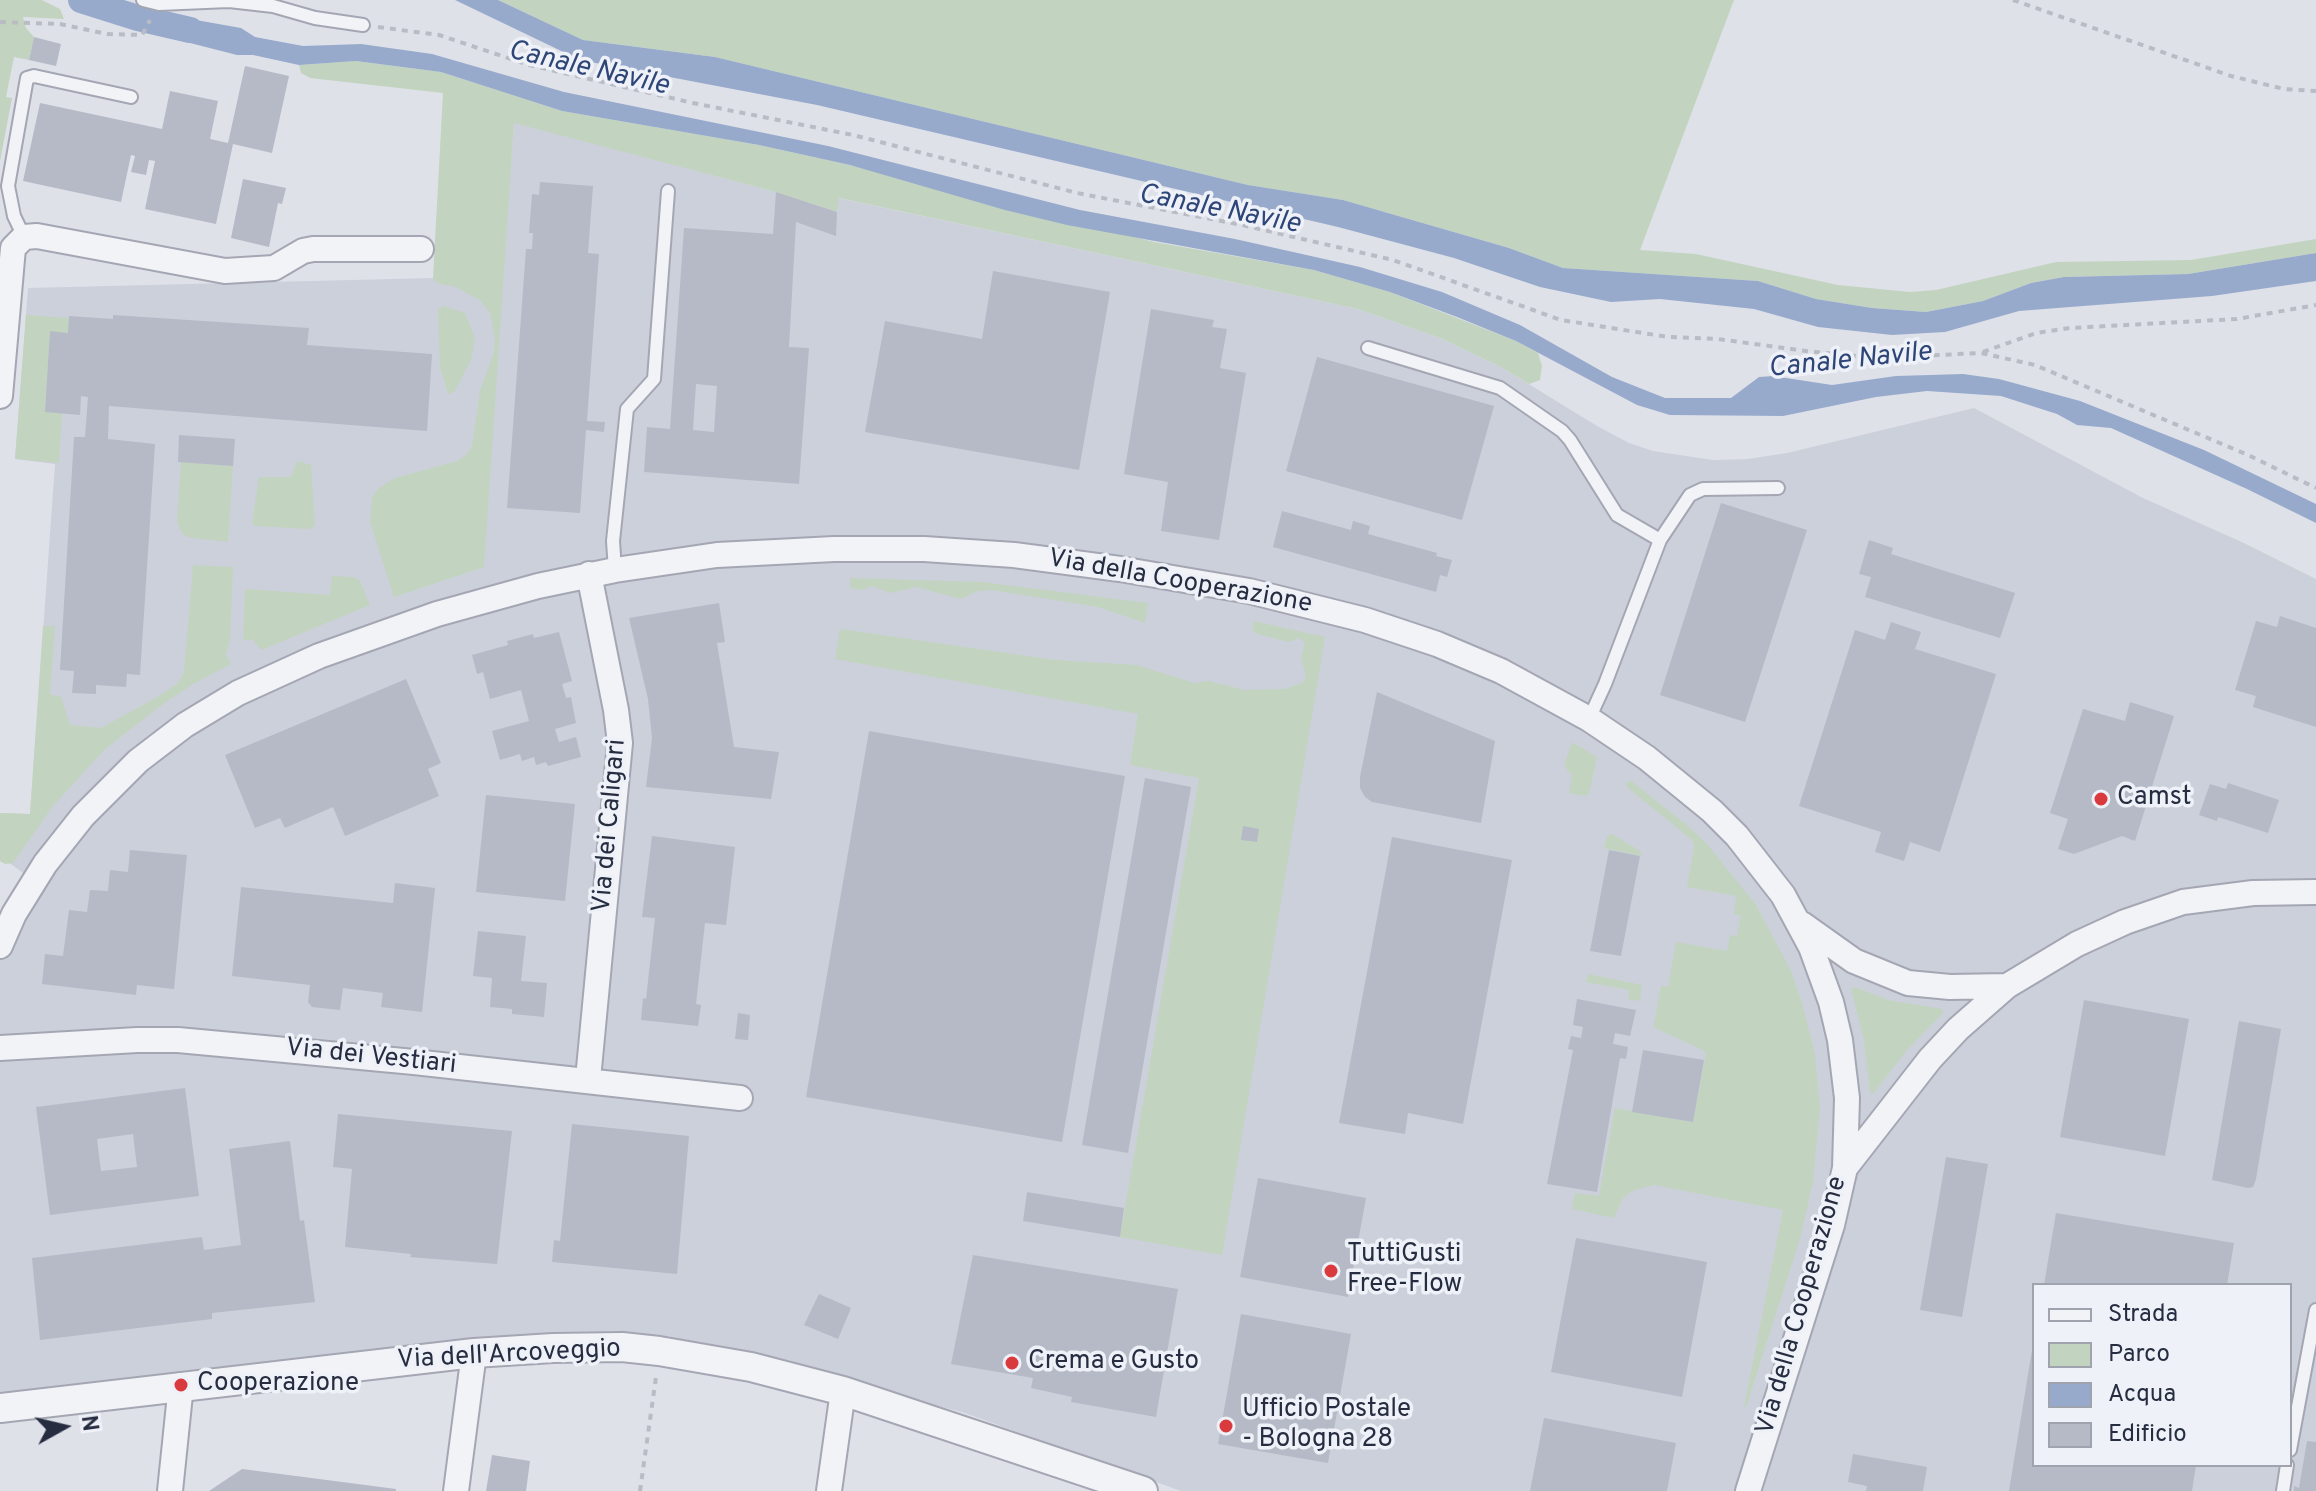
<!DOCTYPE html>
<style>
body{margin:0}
#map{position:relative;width:2316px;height:1491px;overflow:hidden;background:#dfe1e9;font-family:Overpass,sans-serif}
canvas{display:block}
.legend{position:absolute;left:2032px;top:1283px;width:260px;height:184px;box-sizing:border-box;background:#eef1f7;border:2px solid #9ea3ae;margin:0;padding:10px 14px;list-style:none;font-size:24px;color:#262d41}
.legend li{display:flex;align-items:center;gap:16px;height:40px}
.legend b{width:40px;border:2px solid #9ea3ae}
.north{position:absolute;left:24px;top:1387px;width:80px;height:80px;-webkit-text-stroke:6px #eef1f7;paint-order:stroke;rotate:82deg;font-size:22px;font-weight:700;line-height:32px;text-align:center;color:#262d41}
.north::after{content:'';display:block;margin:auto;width:28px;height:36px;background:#262d41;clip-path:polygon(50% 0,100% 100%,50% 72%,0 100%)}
</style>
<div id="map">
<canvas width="2316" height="1491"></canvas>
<ul class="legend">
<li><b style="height:10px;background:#f2f3f7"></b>Strada</li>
<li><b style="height:22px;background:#c2d4bf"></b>Parco</li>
<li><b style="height:22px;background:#97aacc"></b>Acqua</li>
<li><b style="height:22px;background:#b5bac6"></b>Edificio</li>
</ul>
<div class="north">N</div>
</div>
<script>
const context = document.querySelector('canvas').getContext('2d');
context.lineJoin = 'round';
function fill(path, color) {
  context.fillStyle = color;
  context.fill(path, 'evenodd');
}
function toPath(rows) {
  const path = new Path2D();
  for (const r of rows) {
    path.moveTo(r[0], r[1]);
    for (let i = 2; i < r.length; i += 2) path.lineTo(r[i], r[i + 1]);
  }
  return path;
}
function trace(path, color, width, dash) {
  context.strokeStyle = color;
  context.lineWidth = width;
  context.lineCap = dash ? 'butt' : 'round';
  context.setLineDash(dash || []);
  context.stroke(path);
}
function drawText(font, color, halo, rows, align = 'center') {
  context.font = font + ' Overpass,sans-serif';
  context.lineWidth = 7;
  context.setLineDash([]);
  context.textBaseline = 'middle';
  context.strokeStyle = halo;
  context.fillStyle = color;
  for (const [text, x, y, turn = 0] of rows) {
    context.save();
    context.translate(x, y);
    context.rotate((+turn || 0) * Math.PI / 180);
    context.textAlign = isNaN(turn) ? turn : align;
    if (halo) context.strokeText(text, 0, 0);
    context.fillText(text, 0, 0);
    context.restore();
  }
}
fill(toPath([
 [514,122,776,192,837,212,838,198,1358,309,1440,338,1501,367,1597,426,1629,443,1653,451,1713,460,1748,459,1787,453,1974,408,2143,498,2244,543,2316,579,2316,1491,1181,1491,962,1412,728,1354,667,1336,583,1336,0,1407,0,946,34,881,11,864,0,861,0,813,30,814,55,464,15,459,28,288,433,278,502,284],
 [2034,1285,2290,1285,2290,1465,2034,1465]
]), '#ccd0db');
fill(toPath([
 [0,0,42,0,60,9,64,19,23,17,26,28,34,37,29,60,14,57,6,97,12,98,0,161],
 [498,0,1734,0,1640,250,1696,254,1838,285,1910,292,1936,290,2056,262,2191,260,2316,239,2316,253,2188,274,2064,277,2031,283,1983,301,1926,312,1872,308,1816,299,1758,281,1563,268,1509,248,1343,200,1248,185,715,57,583,40],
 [356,61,441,72,562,111,759,145,850,165,1154,242,1314,270,1390,292,1516,341,1538,353,1542,366,1540,380,1529,384,1501,367,1440,338,1358,309,839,198,837,212,776,192,514,123,484,567,394,597,370,522,372,498,378,489,395,478,457,461,466,455,472,446,480,391,494,352,495,339,490,313,481,301,456,287,437,283,433,278,443,93,310,78,301,73,299,65],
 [444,306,465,313,475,338,471,360,455,391,448,394,440,367,438,309],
 [26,315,69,318,68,333,50,332,45,412,62,413,59,463,15,459],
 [297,461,311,465,315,526,309,529,255,526,252,523,259,477,291,477],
 [181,462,233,466,228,542,193,538,185,536,180,530,177,520],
 [193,565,233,567,230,640,226,655,231,664,193,684,159,707,104,750,53,806,13,863,5,864,0,861,0,813,30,814,43,626,55,626,50,694,61,697,70,725,101,728,159,696,178,683,184,672],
 [332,576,354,577,360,581,370,605,261,650,253,640,243,640,245,589,330,595],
 [850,578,982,582,1148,603,1145,623,1098,607,991,590,978,591,961,599,916,587,890,593,872,586,861,590,850,588],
 [1253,621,1325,637,1222,1255,1120,1237,1199,778,1130,765,1138,714,835,659,840,629,1055,660,1137,665,1194,683,1208,681,1245,690,1285,689,1302,683,1306,678,1301,657,1305,643,1299,638,1288,642,1258,634,1253,631],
 [1572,742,1597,757,1589,794,1585,796,1569,793,1572,775,1564,766],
 [1630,780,1688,826,1707,844,1756,905,1791,971,1802,1003,1815,1054,1820,1108,1813,1182,1800,1239,1746,1407,1744,1407,1783,1210,1654,1185,1632,1191,1623,1198,1614,1218,1572,1209,1575,1193,1599,1196,1615,1108,1693,1122,1706,1054,1703,1050,1655,1028,1654,1025,1661,986,1668,987,1676,942,1727,951,1730,935,1737,936,1741,916,1734,914,1736,896,1687,887,1694,847,1692,840,1628,788,1626,784],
 [1612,834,1640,851,1642,856,1604,848,1607,837],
 [1588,974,1642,985,1640,1001,1628,999,1629,990,1586,982],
 [1855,987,1888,1000,1942,1009,1943,1013,1907,1050,1873,1094,1870,1093,1864,1040,1851,989]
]), '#c2d4bf');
fill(toPath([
 [455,0,498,0,583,40,715,57,1248,185,1343,200,1509,248,1563,268,1758,281,1816,299,1872,308,1926,312,1983,301,2031,283,2064,277,2188,274,2316,253,2316,281,2212,296,2019,311,1945,332,1892,335,1818,327,1754,309,1660,299,1611,302,1540,287,1454,258,1338,227,817,105,580,60],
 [162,14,241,28,255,37,303,46,361,44,432,54,564,92,828,146,1080,210,1235,239,1360,267,1442,292,1520,325,1612,377,1665,398,1731,398,1759,377,1773,376,1832,385,1896,376,1963,374,1999,379,2080,401,2204,450,2316,504,2316,523,2247,489,2111,428,2077,425,2057,414,2001,396,1927,391,1876,397,1783,416,1670,415,1637,405,1516,341,1457,317,1390,292,1314,270,1067,225,1005,210,850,165,759,145,562,111,441,72,356,61,299,65,253,55,237,55,151,33]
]), '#97aacc');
trace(toPath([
 [81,0,138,18,190,30]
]), '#97aacc', 26);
fill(toPath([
 [34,37,61,44,56,66,29,60],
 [245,66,289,76,272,153,233,144,216,224,145,209,155,161,149,160,146,175,131,172,135,156,131,155,121,202,23,181,40,103,162,129,170,91,218,101,210,139,228,143],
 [243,179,286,188,282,204,278,203,269,247,231,238],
 [540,182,593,186,588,253,599,254,587,421,605,422,604,432,586,430,580,513,507,508,526,249,532,249,533,233,529,233,532,194,539,195],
 [776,192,837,212,836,236,796,222,789,347,809,348,799,484,644,472,647,427,670,429,684,228,773,234],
 [696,384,717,386,714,432,693,430],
 [993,271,1110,292,1079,470,865,432,885,321,982,339],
 [1151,309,1214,320,1212,327,1227,329,1220,368,1246,373,1219,540,1161,531,1168,482,1124,474],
 [113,315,309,328,307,345,432,354,427,431,109,406,108,439,155,444,140,675,127,674,126,687,96,685,96,694,72,693,74,671,60,670,74,437,85,437,88,397,81,396,80,415,45,412,50,331,68,333,69,316,113,319],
 [1317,357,1494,406,1462,520,1286,471],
 [179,435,235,439,233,466,178,462],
 [1721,503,1807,530,1745,722,1660,695],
 [1282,511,1351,530,1353,521,1370,526,1368,534,1437,553,1436,556,1452,560,1447,577,1440,575,1436,592,1273,547],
 [1869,540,1893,548,1891,554,2015,593,2000,638,1865,597,1871,577,1859,574],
 [719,603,725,642,717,643,734,747,779,752,771,799,646,787,652,738,648,699,629,618],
 [2280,616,2316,628,2316,727,2253,707,2256,696,2235,690,2256,621,2277,627],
 [1891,622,1921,632,1915,649,1996,674,1940,852,1910,842,1904,861,1875,852,1881,832,1799,806,1855,630,1885,640],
 [559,632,572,681,562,684,566,698,571,697,576,723,555,729,559,742,576,737,581,757,548,766,546,762,536,765,534,757,522,761,520,754,500,760,492,731,529,721,521,690,490,699,483,672,477,674,472,655,508,645,507,641,533,634,534,638],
 [406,679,441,763,428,769,439,796,345,836,333,807,285,828,280,818,255,828,225,755],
 [1377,692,1495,741,1481,823,1372,802,1365,797,1360,788,1360,777],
 [2130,702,2174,716,2135,841,2122,836,2074,854,2058,849,2068,819,2050,813,2083,709,2125,721],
 [869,731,1125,776,1062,1142,806,1097],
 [1145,778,1191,787,1128,1153,1082,1145],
 [2228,783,2279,800,2268,833,2218,817,2217,821,2199,815,2210,784,2226,789],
 [486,795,575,804,565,901,476,892],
 [1243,826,1259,829,1257,842,1241,840],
 [652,836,735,847,726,925,705,923,696,1004,701,1005,698,1026,641,1020,643,998,646,999,655,918,642,917],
 [1392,837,1512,860,1463,1124,1408,1113,1405,1134,1339,1123],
 [130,850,187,855,174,989,137,985,136,995,42,984,45,954,63,956,69,910,87,912,90,890,108,891,110,870,128,872],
 [1609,850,1640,856,1621,956,1590,951],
 [395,883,435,888,422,1012,381,1007,383,993,343,988,340,1010,312,1007,308,1002,310,985,232,976,241,887,393,903],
 [478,931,526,936,521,981,547,983,544,1017,512,1014,512,1009,490,1007,492,978,473,976],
 [1577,999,1636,1010,1630,1036,1615,1033,1613,1044,1628,1047,1626,1059,1620,1058,1597,1192,1547,1184,1573,1050,1568,1049,1571,1036,1581,1038,1583,1027,1573,1025],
 [2084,1000,2189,1019,2165,1156,2060,1137],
 [738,1013,750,1015,748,1040,735,1039],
 [2239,1021,2281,1029,2256,1179,2253,1187,2248,1188,2212,1180],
 [1643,1050,1704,1060,1693,1122,1632,1112],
 [185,1088,199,1196,50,1215,36,1107],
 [133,1134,137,1167,101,1171,97,1139],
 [338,1114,512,1131,497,1264,410,1257,411,1254,345,1247,352,1169,333,1167],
 [572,1124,689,1136,677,1274,552,1262,554,1240,560,1241],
 [290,1141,300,1221,304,1220,315,1302,212,1313,212,1319,40,1340,32,1258,202,1237,204,1250,241,1245,229,1149],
 [1946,1157,1988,1164,1962,1317,1920,1310],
 [1258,1178,1366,1198,1348,1297,1240,1277],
 [1027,1192,1124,1208,1120,1237,1023,1221],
 [2056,1213,2234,1243,2227,1285,2044,1285],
 [1576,1238,1707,1262,1682,1397,1551,1372],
 [973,1255,1178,1289,1156,1417,1071,1402,1072,1397,1031,1388,1033,1378,951,1364],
 [819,1294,851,1308,838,1339,804,1325],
 [1241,1314,1351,1334,1328,1463,1218,1444],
 [2032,1350,2034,1465,2196,1465,2192,1491,2009,1491],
 [1544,1418,1676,1443,1667,1491,1530,1491],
 [2307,1441,2316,1442,2316,1491,2294,1491,2294,1486,2299,1488],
 [1853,1454,1927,1467,1923,1491,1866,1491,1867,1486,1848,1482],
 [492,1455,530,1461,526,1491,486,1491],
 [242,1469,396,1489,396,1491,209,1491]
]), '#b5bac6');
const service = toPath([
 [143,0,159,4,229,1,273,6,315,18,363,25],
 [24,237,14,216,8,186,27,78,34,76,131,97],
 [1368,348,1500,388,1562,431,1570,440,1617,515,1660,540,1690,495,1703,489,1778,488],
 [615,570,613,541,627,409,654,379,668,191],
 [1589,719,1605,684,1660,540],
 [2290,1450,2316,1310],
 [2283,1491,2287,1465]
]);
const minor = toPath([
 [0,396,13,248,24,237,37,236,225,271,274,268,303,251,313,249,421,249],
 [1802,924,1854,961,1908,983,1950,987,2007,986],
 [0,946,14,914,45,864,83,816,138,761,185,725,238,693,319,656,437,614,538,586,615,570,717,555,834,549,924,549,1014,555,1120,569,1249,591,1365,620,1437,644,1501,671,1589,719,1647,758,1712,811,1737,836,1783,895,1811,947,1831,1002,1840,1040,1847,1098,1845,1168,1832,1225,1748,1491],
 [0,1048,137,1040,178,1040,414,1062,740,1098],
 [588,1079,620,743,616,710,589,574],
 [1845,1168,1930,1059,1958,1029,2007,986,2077,944,2125,922,2183,902,2253,893,2316,892],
 [170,1491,181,1385],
 [456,1491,474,1353],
 [829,1491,843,1391]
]);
const tertiary = toPath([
 [0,1408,474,1353,553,1348,622,1347,659,1351,751,1367,843,1391,1143,1491]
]);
trace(service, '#a4a7b3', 16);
trace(minor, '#a4a7b3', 28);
trace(tertiary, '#a4a7b3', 32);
trace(toPath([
 [2013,0,2231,76,2284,89,2316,91],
 [0,22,60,24,107,34,142,35,150,20],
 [378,27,439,35,529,65,693,103,853,135,1077,193,1242,225,1393,260,1561,320,1668,337,1718,339,1806,351,1876,358,1981,353,2035,365,2248,455,2316,488],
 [1983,352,2036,333,2070,328,2237,319,2316,305],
 [640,1491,656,1377]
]), '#b9bcc4', 4, [6, 6]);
trace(service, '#f2f3f7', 12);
trace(minor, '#f2f3f7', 24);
trace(tertiary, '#f2f3f7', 28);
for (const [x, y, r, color] of [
 [2101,799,8,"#d83a3d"],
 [1331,1271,8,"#d83a3d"],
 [1012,1363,8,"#d83a3d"],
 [181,1385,8,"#d83a3d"],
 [1226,1426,8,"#d83a3d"]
]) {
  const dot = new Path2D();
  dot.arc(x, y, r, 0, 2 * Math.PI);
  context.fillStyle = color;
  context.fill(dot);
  trace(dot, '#eef1f7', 3);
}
drawText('26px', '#262d41', '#eef1f7', [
 ["Via della Cooperazione",1180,583,10],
 ["Via dei Caligari",611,826,-85],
 ["Via dei Vestiari",371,1058,6],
 ["Via della Cooperazione",1803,1306,-74],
 ["Via dell'Arcoveggio",509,1356,-3]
]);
drawText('26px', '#262d41', '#eef1f7', [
 ["Camst",2117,799],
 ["TuttiGusti",1347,1256],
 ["Free-Flow",1347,1286],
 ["Crema e Gusto",1028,1363],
 ["Cooperazione",197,1385],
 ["Ufficio Postale",1242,1411],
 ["- Bologna 28",1242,1441]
], 'left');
drawText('italic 28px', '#2e4578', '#eef1f7', [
 ["Canale Navile",588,70,13],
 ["Canale Navile",1219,211,11],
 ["Canale Navile",1850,362,-6]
]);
</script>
